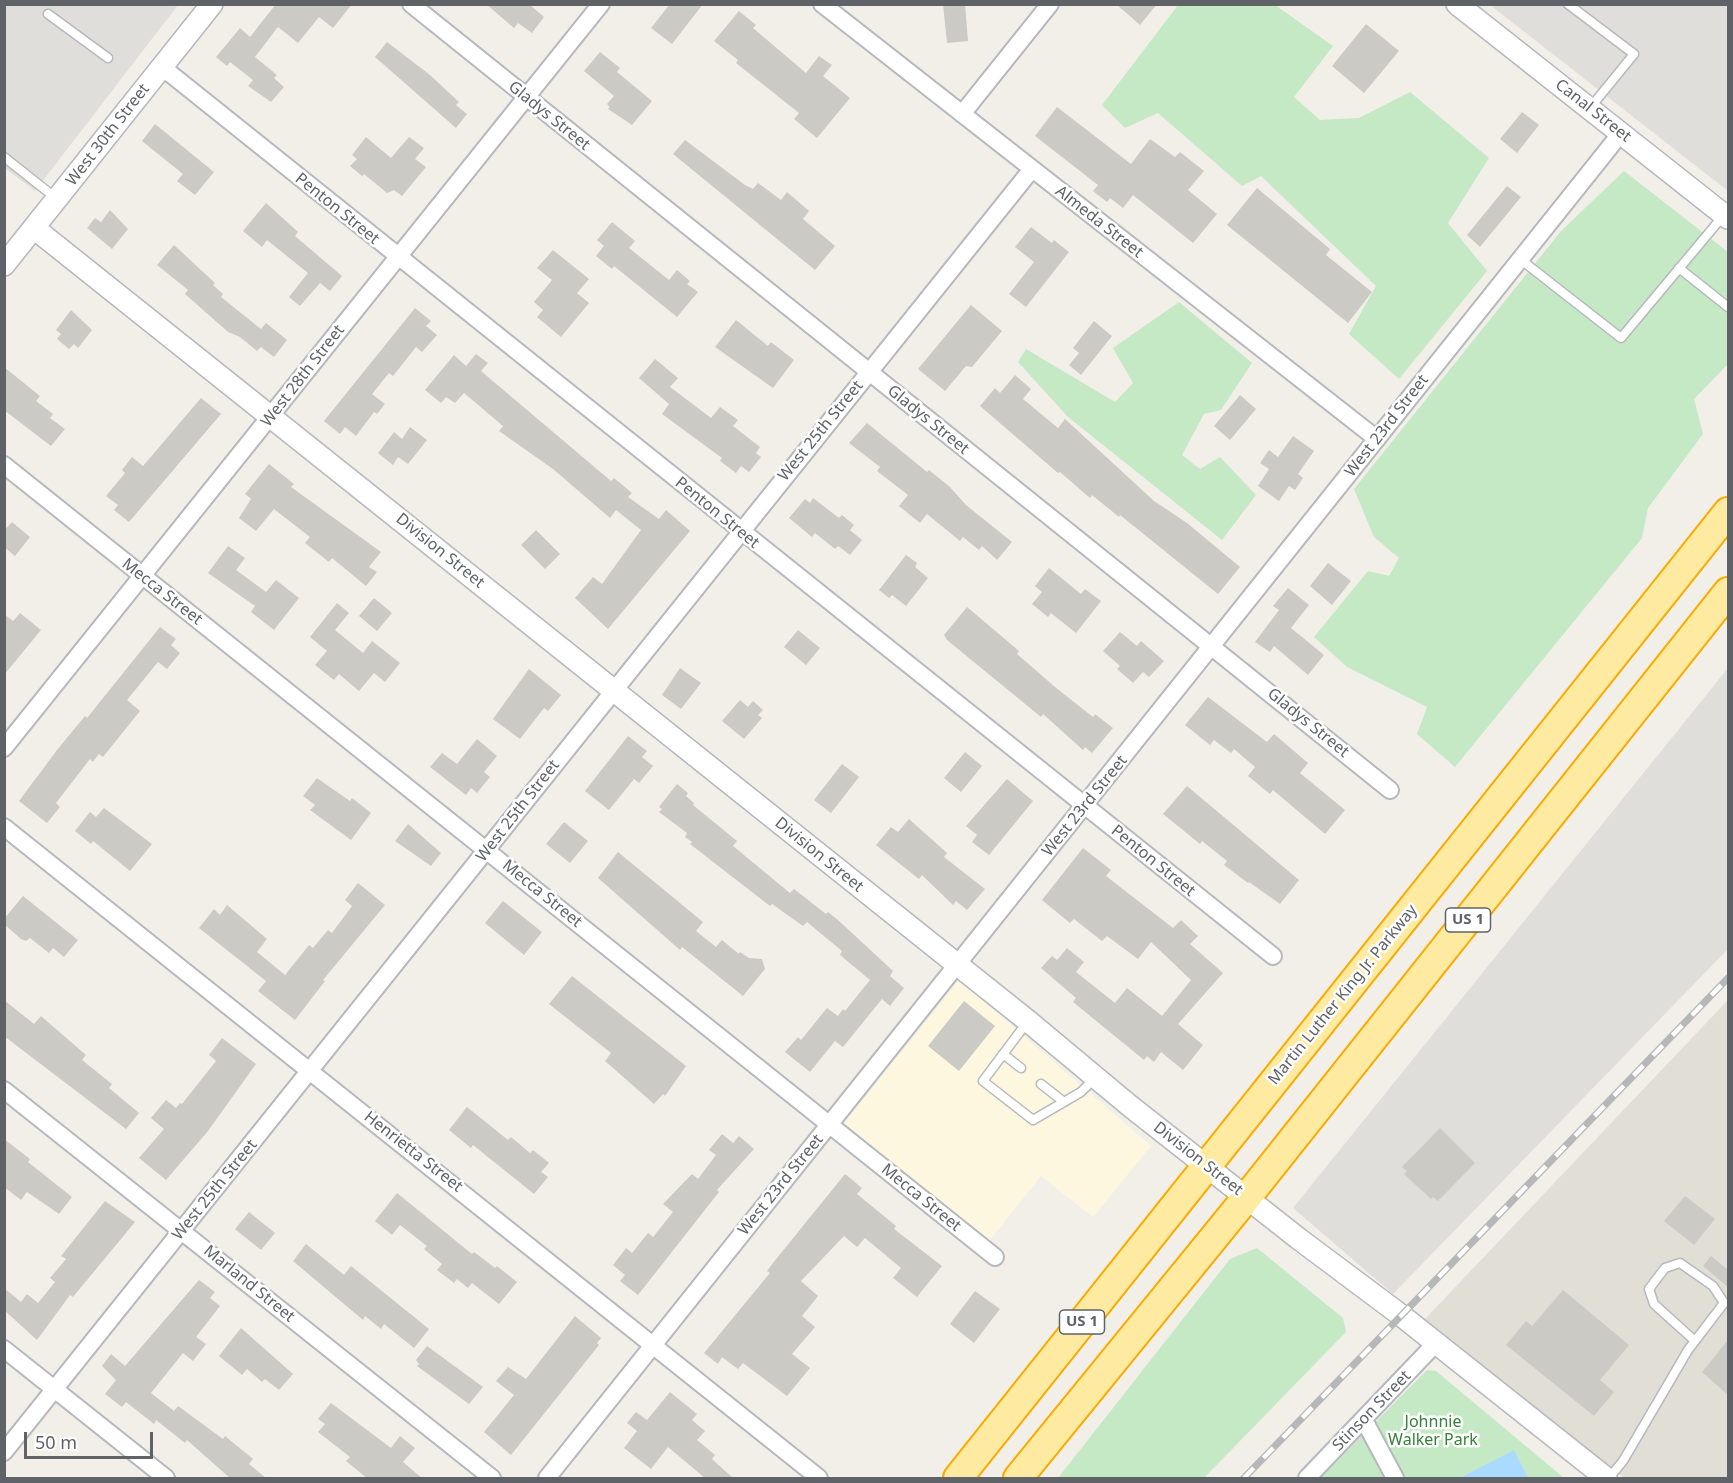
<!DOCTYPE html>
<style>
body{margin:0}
#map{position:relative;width:1733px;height:1483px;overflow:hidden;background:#f1efe8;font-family:"Noto Sans",sans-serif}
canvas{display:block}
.frame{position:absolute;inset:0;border:6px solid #5f6368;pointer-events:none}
.scale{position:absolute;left:24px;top:1432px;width:129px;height:27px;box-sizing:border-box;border:3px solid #5f6368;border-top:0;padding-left:8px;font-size:18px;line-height:21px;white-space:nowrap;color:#5f6368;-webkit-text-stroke:4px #fff;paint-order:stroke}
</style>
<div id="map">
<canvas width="1733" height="1483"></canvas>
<div class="frame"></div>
<div class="scale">50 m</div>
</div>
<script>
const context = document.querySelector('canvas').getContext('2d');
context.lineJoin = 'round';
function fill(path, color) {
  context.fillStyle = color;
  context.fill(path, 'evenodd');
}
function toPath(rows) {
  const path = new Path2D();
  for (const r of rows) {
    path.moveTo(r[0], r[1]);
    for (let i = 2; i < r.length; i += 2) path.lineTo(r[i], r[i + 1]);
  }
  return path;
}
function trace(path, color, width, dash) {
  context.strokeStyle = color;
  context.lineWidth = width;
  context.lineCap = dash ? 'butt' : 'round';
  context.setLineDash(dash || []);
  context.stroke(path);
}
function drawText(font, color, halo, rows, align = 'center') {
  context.font = font + ' "Noto Sans",sans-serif';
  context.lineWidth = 5;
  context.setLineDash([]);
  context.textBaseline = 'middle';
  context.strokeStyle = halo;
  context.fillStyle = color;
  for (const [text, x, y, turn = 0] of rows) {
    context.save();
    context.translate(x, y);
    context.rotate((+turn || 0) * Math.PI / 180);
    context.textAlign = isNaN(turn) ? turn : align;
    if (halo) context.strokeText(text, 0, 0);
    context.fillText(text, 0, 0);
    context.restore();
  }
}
fill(toPath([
 [959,980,1151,1146,1093,1217,1041,1176,989,1241,844,1123]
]), '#fef7e0');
fill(toPath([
 [4,5,178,5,35,191,5,168],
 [1490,5,1728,5,1728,191],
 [1728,668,1728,949,1393,1294,1293,1208]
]), '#e0deda');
fill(toPath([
 [1728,1000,1728,1478,1624,1478,1425,1319]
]), '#e1ded6');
fill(toPath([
 [1178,5,1275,5,1333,46,1294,97,1320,120,1359,118,1410,92,1489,158,1448,223,1487,271,1399,379,1349,334,1376,286,1261,176,1242,186,1158,113,1125,128,1102,105],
 [1624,171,1728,252,1728,364,1694,399,1703,434,1648,508,1642,538,1455,767,1417,734,1427,707,1347,667,1314,637,1368,571,1389,576,1399,558,1374,537,1354,489,1561,231],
 [1179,302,1252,363,1221,410,1204,414,1182,455,1200,469,1220,457,1256,495,1222,540,1068,417,1018,362,1026,349,1115,402,1133,383,1113,348],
 [1257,1248,1343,1318,1346,1332,1204,1478,1058,1478,1230,1259],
 [1427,1370,1436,1371,1564,1478,1320,1478]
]), '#c5e8c5');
fill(toPath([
 [1514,1450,1528,1478,1460,1478]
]), '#aadaff');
fill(toPath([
 [276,4,352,4,333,28,319,17,298,43,278,27,255,57,277,75,274,78,284,87,271,102,248,86,253,80,230,62,227,66,216,57,240,28,250,37],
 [486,4,529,4,544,17,532,33,518,23,514,28],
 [670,4,703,4,672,44,651,28],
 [943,4,965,4,968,41,947,43],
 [1116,4,1157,4,1140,25],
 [739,11,756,25,753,28,806,73,819,56,832,65,823,76,850,98,817,138,794,119,799,113,736,63,738,60,714,41],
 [1366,24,1399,51,1364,93,1332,66],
 [387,42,430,75,459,102,456,105,467,114,456,128,375,57],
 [600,52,620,68,617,72,652,101,632,125,608,109,610,107,607,104,614,96,584,71],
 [1057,107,1131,164,1150,139,1175,157,1180,152,1204,171,1188,190,1217,214,1193,243,1133,195,1123,208,1110,198,1107,202,1093,191,1098,185,1035,136],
 [1522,112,1539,125,1517,153,1500,139],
 [155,124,214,172,195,195,177,181,183,174,142,141],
 [366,137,391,158,409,137,424,148,415,159,426,167,402,196,394,190,387,193,364,174,362,176,350,166,357,159,352,155],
 [685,140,745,185,753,189,758,183,781,200,787,192,809,211,803,219,835,246,815,270,673,154],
 [1507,186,1521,197,1480,247,1467,235],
 [1257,188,1330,249,1326,255,1372,292,1348,323,1227,225],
 [266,203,298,232,295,236,342,276,330,291,320,283,300,306,289,297,308,273,267,240,262,247,243,231],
 [110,210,128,229,112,249,87,228,95,218,101,222],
 [612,222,635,241,629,248,669,280,677,270,690,281,687,284,698,292,677,317,614,266,612,269,596,256,604,246,597,240],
 [1031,227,1052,243,1054,240,1069,252,1026,307,1009,294,1034,262,1015,247],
 [174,245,215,283,213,285,223,294,221,297,261,329,266,323,287,340,274,357,261,347,257,351,240,337,228,332,185,294,188,290,157,265],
 [553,250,589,279,577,293,589,303,561,337,537,317,543,310,534,302,552,280,537,268],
 [971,305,1002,331,972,367,966,366,945,391,918,369],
 [415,308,431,321,426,326,437,335,422,352,416,347,393,376,389,373,372,394,385,404,377,414,374,412,356,436,345,427,340,434,324,421],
 [71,310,92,330,78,348,74,344,69,349,57,339,61,334,56,330],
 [736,320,768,346,771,342,794,360,773,388,715,347],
 [1094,321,1112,336,1081,375,1069,365,1079,353,1073,348],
 [476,354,488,363,481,371,611,481,614,478,632,493,628,497,659,519,666,510,690,531,608,629,575,598,593,577,602,584,641,530,616,510,610,518,553,469,499,431,503,426,464,393,455,403,446,397,441,403,425,390,454,355,466,366],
 [655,359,678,378,670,387,711,418,720,407,738,420,733,426,760,447,756,453,761,457,749,472,741,466,736,473,720,461,722,458,662,414,669,404,639,378],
 [4,367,40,396,36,401,53,414,50,418,65,429,51,446,4,410],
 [1015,375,1031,389,1023,399,1058,428,1065,419,1154,501,1187,523,1240,567,1218,594,1120,515,1119,517,1092,495,1090,498,1060,472,1058,473,980,406,995,388,1000,393],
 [1240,395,1256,409,1230,440,1214,426],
 [201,398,221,414,129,522,114,510,118,505,106,496,125,473,122,470,132,457,143,466],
 [867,423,927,472,929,470,950,487,966,505,1012,542,997,560,982,546,979,550,963,537,960,541,927,514,920,523,899,506,908,495,877,471,880,467,849,443],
 [410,427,427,440,408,464,398,457,393,465,378,453,394,432,402,439],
 [1293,436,1314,451,1298,474,1303,478,1295,490,1289,486,1279,501,1258,486,1269,469,1260,463,1269,450,1278,457],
 [269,464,294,484,291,487,381,552,369,567,377,572,366,586,332,558,329,562,305,543,310,537,274,509,256,531,239,518,251,499,245,494],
 [813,498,839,518,842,515,854,525,850,530,862,540,850,555,838,546,835,549,815,533,812,537,789,518,805,499,810,503],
 [12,522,30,537,15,556,4,547,4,531],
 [536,530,560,554,545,569,521,545],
 [228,546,245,558,236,570,266,592,276,580,299,598,274,630,251,612,255,606,208,573],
 [906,555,917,563,915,567,928,578,906,606,892,595,889,598,879,590],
 [1328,563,1351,581,1332,605,1310,586],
 [1049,568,1081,594,1085,589,1101,601,1076,633,1051,613,1048,617,1032,604,1042,592,1035,586],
 [1288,588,1309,605,1291,628,1324,655,1308,675,1274,646,1270,652,1255,642,1279,610,1273,606],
 [374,598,392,613,377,631,359,616],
 [337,603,349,613,335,630,363,653,372,641,400,663,385,682,374,673,359,691,339,674,334,680,315,665,327,651,310,637],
 [967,607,1019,651,1017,654,1055,687,1093,717,1095,714,1113,728,1092,753,1085,747,1083,750,1043,714,1041,717,947,640,944,635],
 [20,613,41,630,4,675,4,614,13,621],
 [160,627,176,639,171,645,180,653,167,669,158,662,127,700,140,711,103,757,99,754,93,762,90,759,56,803,60,807,47,823,19,801,57,750,85,716,87,718],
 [798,630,820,648,806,665,784,647],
 [1120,632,1137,646,1141,641,1164,661,1149,677,1143,672,1133,683,1117,669,1120,666,1103,651],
 [680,668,701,683,681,709,662,695],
 [529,669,561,695,548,711,544,708,520,739,493,719],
 [1208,697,1267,742,1274,734,1308,763,1300,773,1345,810,1325,834,1273,790,1270,794,1248,776,1255,767,1234,749,1231,753,1214,740,1210,745,1185,725],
 [740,700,748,707,753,701,763,710,758,715,762,718,744,739,722,721],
 [628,736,647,751,642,757,653,766,639,783,634,779,609,810,585,791],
 [477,739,497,756,484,772,490,777,477,793,471,788,466,795,430,767,442,753,457,764],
 [965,752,982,766,961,792,944,778],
 [842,764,859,777,831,813,814,800],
 [317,778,350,801,352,798,371,813,351,840,310,810,315,805,303,796],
 [1007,779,1033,801,989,855,972,842,977,835,966,826],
 [677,784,688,793,686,796,694,803,693,805,737,841,733,846,790,893,794,889,826,914,828,912,838,920,893,971,890,976,904,988,890,1006,882,999,843,1047,835,1041,810,1072,785,1052,798,1037,801,1040,827,1008,838,1016,843,1009,845,1011,870,980,840,955,842,951,807,922,803,926,772,904,770,906,690,844,692,842,685,837,687,833,659,812,662,809,659,807],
 [1187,786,1299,880,1280,904,1249,882,1248,883,1224,865,1227,861,1202,841,1200,844,1163,814],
 [104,808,152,844,130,871,93,841,91,844,75,831,90,812,96,817],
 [909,819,947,853,944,857,985,889,967,910,956,901,953,905,922,875,919,879,876,845,891,827,898,832],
 [564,822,588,841,570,863,546,844],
 [408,824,441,853,431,866,395,841],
 [1083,848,1111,870,1106,876,1173,928,1181,920,1198,936,1190,944,1223,973,1178,1024,1203,1045,1183,1070,1161,1052,1154,1062,1147,1056,1144,1060,1073,1002,1076,998,1041,968,1052,956,1057,960,1067,948,1084,962,1076,972,1115,1003,1127,988,1162,1016,1191,980,1151,942,1138,959,1107,936,1102,941,1074,919,1070,923,1042,900],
 [618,852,703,922,696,931,716,947,722,940,739,954,740,952,749,958,762,959,765,969,743,996,682,947,680,950,598,878],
 [358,883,385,905,323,980,325,981,295,1020,258,991,266,981,199,928,214,909,220,915,227,905,267,939,257,952,285,975,309,945,313,948,328,930,332,933,352,906,345,900],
 [23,896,78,940,64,957,53,948,49,953,30,938,26,941,21,939,4,924,4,919],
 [503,901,542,932,524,955,485,923],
 [572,976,686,1066,665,1096,663,1094,654,1104,605,1061,611,1053,549,1004],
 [4,1000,34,1024,41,1016,86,1055,82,1060,112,1084,109,1088,139,1113,126,1129,4,1036],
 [964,1001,995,1026,959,1071,928,1046],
 [222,1038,256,1064,208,1131,166,1180,139,1158,164,1129,151,1118,166,1100,176,1108,180,1103,182,1104,216,1061,209,1055],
 [467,1107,508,1140,511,1137,530,1153,533,1150,549,1163,541,1172,548,1177,534,1194,473,1145,471,1148,449,1130],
 [1440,1128,1475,1163,1438,1201,1433,1197,1431,1199,1404,1174,1407,1171,1402,1167],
 [722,1134,733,1143,739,1136,754,1149,717,1190,719,1192,638,1295,620,1281,625,1275,613,1265,626,1248,632,1253,648,1233,653,1237,673,1212,663,1204,692,1174,698,1179,716,1155,709,1150],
 [4,1139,30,1159,28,1162,72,1197,59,1214,27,1192,21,1200,4,1187],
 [845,1174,862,1188,857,1194,896,1226,894,1229,942,1266,917,1297,893,1278,901,1268,865,1238,857,1247,844,1236,801,1281,818,1296,802,1316,815,1327,792,1354,810,1368,787,1396,743,1363,738,1369,722,1357,718,1364,704,1353,770,1273,767,1271,777,1258],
 [397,1193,472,1254,474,1252,495,1268,497,1266,517,1282,499,1304,472,1283,468,1288,457,1279,454,1283,437,1270,442,1264,424,1249,427,1246,400,1225,392,1235,375,1221],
 [1685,1196,1715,1219,1694,1245,1664,1221],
 [105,1201,135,1222,73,1297,70,1295,37,1340,4,1310,4,1288,21,1302,27,1294,38,1303,55,1282,50,1278,66,1259,61,1256],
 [249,1212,275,1233,261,1250,235,1229],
 [306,1244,344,1275,351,1266,429,1329,414,1348,384,1324,381,1329,365,1316,363,1320,293,1261],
 [1711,1256,1728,1270,1728,1287,1703,1266],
 [199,1280,215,1292,210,1298,220,1306,196,1337,206,1344,193,1361,183,1353,151,1393,174,1411,178,1406,223,1439,225,1436,253,1459,249,1464,267,1479,231,1479,187,1440,185,1443,156,1420,154,1424,126,1402,122,1407,105,1394,116,1380,102,1366,111,1354,125,1366],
 [1563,1290,1629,1345,1600,1380,1614,1392,1594,1416,1506,1345,1526,1321,1532,1326],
 [975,1291,1000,1309,974,1343,950,1324],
 [575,1316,601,1338,597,1343,599,1345,511,1455,484,1432,514,1395,496,1381,508,1367,526,1379],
 [241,1328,293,1374,279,1390,265,1379,262,1382,247,1369,242,1375,219,1356],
 [1728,1340,1728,1395,1702,1372],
 [427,1346,483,1387,469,1404,417,1366,419,1364,416,1360],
 [670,1392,697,1414,692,1420,705,1431,697,1440,715,1455,712,1459,734,1479,706,1479,668,1447,651,1469,624,1448,637,1431,627,1423,636,1412,647,1420],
 [331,1403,391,1448,400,1436,415,1448,403,1462,423,1479,368,1479,346,1461,350,1457,318,1432,325,1424,318,1419]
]), '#cccac5');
const service = toPath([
 [1568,4,1634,54,1590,108],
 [48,14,108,58],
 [4,157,57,199],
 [1520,259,1621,338,1723,216],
 [1679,268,1728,307],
 [1028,1021,983,1081,1033,1120,1081,1092,1095,1078],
 [1003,1054,1021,1068],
 [1041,1084,1064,1102],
 [1609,1478,1623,1461,1688,1350,1695,1341,1724,1303,1713,1286,1680,1263,1665,1268,1649,1289,1654,1304,1695,1341]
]);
const minor = toPath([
 [411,4,1390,790],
 [822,4,1377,439],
 [162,67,1273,956],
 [962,114,1050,4],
 [4,465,995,1257],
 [4,748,601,4],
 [4,827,819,1478],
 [4,1090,492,1478],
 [4,1349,166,1478],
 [1364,1420,1395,1478],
 [4,1452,1032,169],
 [547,1478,1621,133],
 [1307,1478,1436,1343]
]);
const tertiary = toPath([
 [1457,4,1728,218],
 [34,228,1028,1021,1130,1106,1299,1239,1402,1316,1606,1478],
 [4,265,212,4]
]);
const trunk = toPath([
 [958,1478,1728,512],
 [1018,1478,1247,1197,1728,592]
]);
trace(service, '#b5b8bc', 11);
trace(minor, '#b5b8bc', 20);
trace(tertiary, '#b5b8bc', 24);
trace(trunk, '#f9ab00', 32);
trace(service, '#fff', 8);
trace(minor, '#fff', 16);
trace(tertiary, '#fff', 21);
trace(trunk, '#feeaa1', 28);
const rail = toPath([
 [1244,1478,1728,978]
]);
trace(rail, '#b6b7b8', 7);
trace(rail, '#fff', 4.5, [14]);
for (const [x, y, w] of [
 [1468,920,45],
 [1082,1322,45]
]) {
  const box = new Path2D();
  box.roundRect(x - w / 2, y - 12, w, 24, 4.5);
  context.fillStyle = '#fff';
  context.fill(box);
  trace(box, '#5f6368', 1.5);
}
drawText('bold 15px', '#5f6368', null, [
 ["US 1",1468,920],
 ["US 1",1082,1322]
]);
drawText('16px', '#5f6368', '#fff', [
 ["Canal Street",1593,111,38],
 ["Gladys Street",549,116,39],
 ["West 30th Street",108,135,-52],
 ["Penton Street",337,209,39],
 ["Almeda Street",1099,222,38],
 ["West 28th Street",303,376,-52],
 ["Gladys Street",928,420,39],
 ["West 23rd Street",1387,426,-52],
 ["West 25th Street",821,431,-51],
 ["Penton Street",717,513,39],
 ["Division Street",440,551,39],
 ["Mecca Street",162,592,38],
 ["Gladys Street",1308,723,39],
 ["West 23rd Street",1085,806,-51],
 ["West 25th Street",518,811,-52],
 ["Division Street",819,855,39],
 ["Penton Street",1153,861,39],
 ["Mecca Street",542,894,39],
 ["Martin Luther King Jr. Parkway",1343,995,-51],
 ["Henrietta Street",413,1152,38],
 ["Division Street",1198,1159,38],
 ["West 23rd Street",781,1185,-51],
 ["West 25th Street",215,1190,-51],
 ["Mecca Street",921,1198,39],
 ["Marland Street",249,1284,39],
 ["Stinson Street",1372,1411,-46]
]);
drawText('16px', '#348238', '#fff', [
 ["Johnnie",1433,1422],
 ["Walker Park",1433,1440]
]);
</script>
